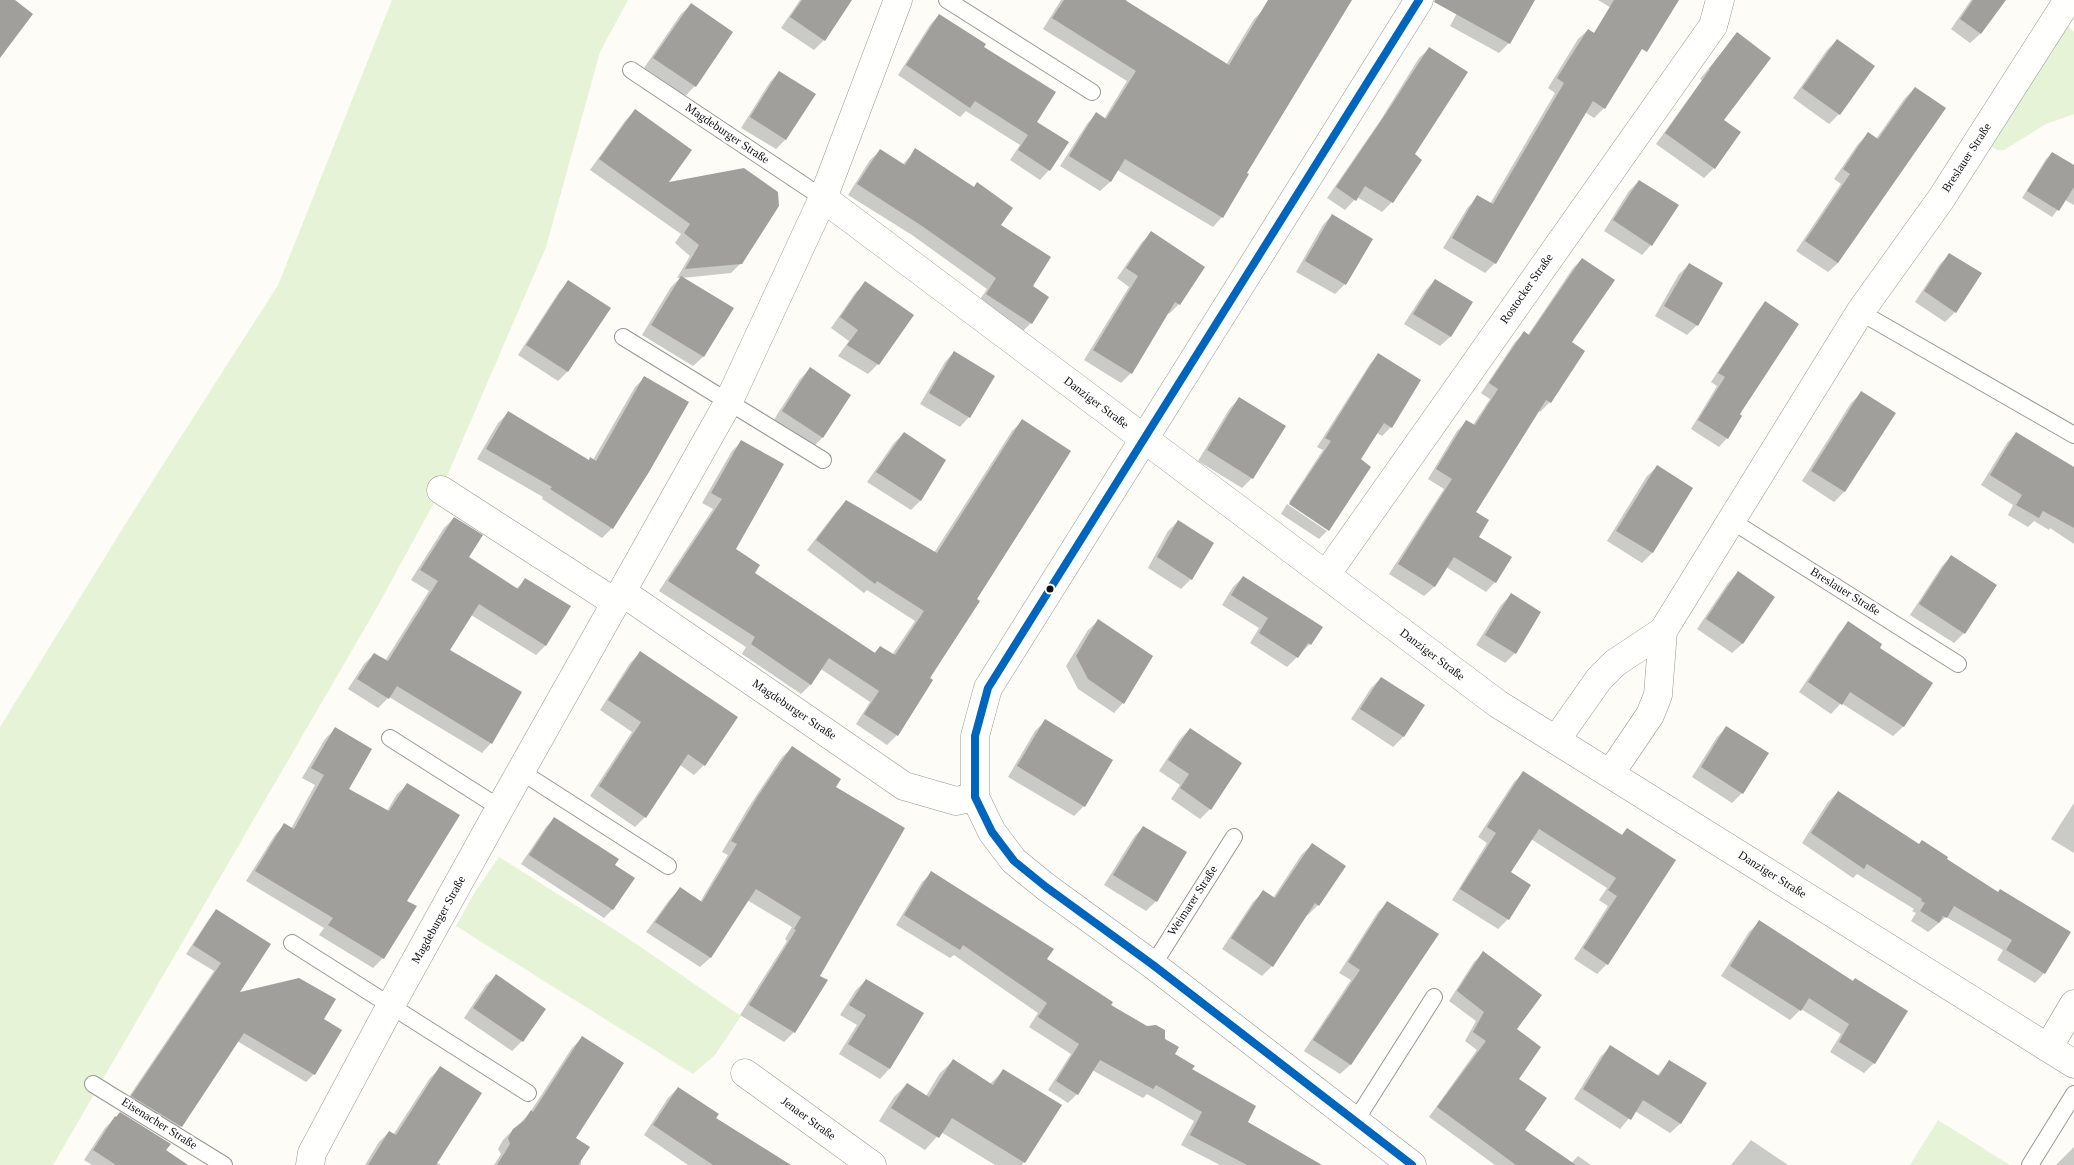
<!DOCTYPE html>
<meta charset="utf-8">
<style>
body{margin:0}
canvas{display:block;background:#fdfcf7}
</style>
<canvas width="2074" height="1165"></canvas>
<script>
const context = document.querySelector('canvas').getContext('2d');
context.lineJoin = 'round';
function fill(path, color) {
  context.fillStyle = color;
  context.fill(path, 'evenodd');
}
function toPath(rows) {
  const path = new Path2D();
  for (const r of rows) {
    path.moveTo(r[0], r[1]);
    for (let i = 2; i < r.length; i += 2) path.lineTo(r[i], r[i + 1]);
  }
  return path;
}
function trace(path, color, width, dash) {
  context.strokeStyle = color;
  context.lineWidth = width;
  context.lineCap = dash ? 'butt' : 'round';
  context.setLineDash(dash || []);
  context.stroke(path);
}
function drawText(font, color, halo, rows, align = 'center') {
  context.font = font + ' "Times New Roman",serif';
  context.lineWidth = 5;
  context.setLineDash([]);
  context.textBaseline = 'middle';
  context.strokeStyle = halo;
  context.fillStyle = color;
  for (const [text, x, y, turn = 0] of rows) {
    context.save();
    context.translate(x, y);
    context.rotate((+turn || 0) * Math.PI / 180);
    context.textAlign = isNaN(turn) ? turn : align;
    if (halo) context.strokeText(text, 0, 0);
    context.fillText(text, 0, 0);
    context.restore();
  }
}
fill(toPath([
 [392,0,628,0,600,52,546,247,441,490,376,609,53,1165,0,1165,0,727,136,507,278,285],
 [2063,21,2074,32,2074,114,2046,124,2004,150,1997,150,1989,145],
 [499,857,626,937,741,1016,715,1055,693,1074,456,926,475,892],
 [1938,1120,2010,1165,1910,1165]
]), '#e7f3d7');
fill(toPath([
 [800,0,850,0,824,40,814,50,781,28],
 [1061,0,1127,0,1126,2,1226,65,1254,19,1264,9,1294,0,1351,0,1245,173,1222,217,1213,227,1117,170,1110,182,1100,191,1060,166,1087,124,1096,114,1104,119,1127,81,1043,29],
 [1464,0,1533,0,1509,43,1499,53,1450,26],
 [1598,0,1677,0,1653,33],
 [1971,0,2005,0,1980,34,1970,43,1951,29],
 [691,5,695,86,685,96,644,68,681,14],
 [939,15,982,47,1035,122,1068,142,1049,170,1040,180,1010,160,1020,145,966,111,960,117,898,75,930,25],
 [1588,30,1636,56,1604,108,1594,118,1585,112,1495,263,1485,273,1443,248,1468,207,1478,197,1490,204,1555,93,1548,88,1578,39],
 [1737,34,1714,168,1704,178,1656,144,1702,80,1700,79],
 [1837,40,1873,66,1839,114,1829,124,1793,98,1827,50],
 [1429,49,1392,202,1382,212,1357,197,1345,210,1327,198,1380,121,1419,58],
 [779,72,785,140,776,149,741,128,770,82],
 [1915,88,1838,263,1828,272,1796,251,1841,184,1834,179,1858,144,1868,134,1876,139,1905,98],
 [635,111,666,184,741,263,731,273,682,278,732,308,703,357,693,366,642,335,671,287,680,278,677,278,690,256,675,243,681,234,590,170,625,121],
 [916,150,973,188,977,184,1031,287,1031,323,1021,333,977,304,987,289,912,235,848,195,870,160,880,151,902,165],
 [2052,153,2074,167,2074,205,2065,200,2052,217,2022,198,2046,159],
 [1639,181,1651,245,1642,255,1604,231,1629,191],
 [1332,215,1345,284,1335,294,1296,272,1323,225],
 [1152,232,1179,304,1169,314,1167,312,1131,373,1121,383,1084,360,1129,287,1117,278,1142,242],
 [1950,254,1955,312,1945,322,1915,302,1940,264],
 [1582,259,1570,342,1584,352,1550,402,1540,412,1539,411,1475,513,1477,537,1495,582,1486,592,1446,567,1434,587,1424,596,1389,574,1444,489,1428,479,1457,431,1466,422,1473,425,1490,399,1481,393,1515,342,1525,333,1528,335,1573,268],
 [1689,265,1697,325,1687,335,1655,316,1679,274],
 [1435,280,1471,303,1450,337,1440,346,1404,324,1426,290],
 [568,282,567,372,558,381,518,355,559,292],
 [866,283,878,364,868,374,838,356,849,341,831,328,856,292],
 [1765,303,1738,415,1727,438,1719,447,1691,429,1717,386,1711,382,1757,312],
 [954,352,969,417,960,427,920,404,945,362],
 [1378,355,1391,427,1382,436,1377,433,1359,460,1328,528,1289,502,1323,450,1317,447,1370,364],
 [810,369,823,437,813,447,773,421,800,379],
 [644,378,612,528,602,538,542,499,543,497,477,459,498,423,508,413,589,461,593,460,635,387],
 [1861,393,1894,413,1844,492,1834,502,1802,481,1851,403],
 [1240,398,1252,478,1242,488,1198,461,1230,408],
 [1022,421,976,599,897,735,887,745,856,724,870,702,821,669,811,684,801,694,742,654,746,647,659,591,713,509,702,503,732,451,742,441,734,550,754,574,874,653,880,647,892,655,915,621,867,590,864,593,807,550,836,512,846,502,934,553,1012,431],
 [904,433,944,461,920,501,911,510,867,482,894,443],
 [2016,433,2074,468,2074,544,2050,528,2049,530,2034,521,2028,527,2008,515,2013,505,1981,485,2007,443],
 [1657,467,1691,488,1652,553,1642,563,1607,541,1647,476],
 [1287,504,1327,531,1319,539,1281,514],
 [454,518,468,557,516,589,525,580,545,646,536,655,471,615,448,651,491,743,482,753,389,697,378,708,348,689,364,664,374,654,385,661,429,591,411,580,444,528],
 [1178,521,1191,579,1181,589,1148,568,1168,531],
 [1952,556,1995,585,1964,633,1954,643,1910,615,1942,566],
 [1738,573,1774,597,1742,644,1732,653,1697,629,1728,583],
 [1243,577,1310,644,1287,667,1250,643,1259,628,1222,605,1233,587],
 [1511,595,1515,653,1505,663,1476,645,1501,605],
 [1098,621,1123,703,1114,713,1078,689,1066,666,1088,630],
 [1849,623,1878,648,1931,683,1903,727,1893,736,1841,703,1831,714,1799,692,1839,633],
 [640,653,704,765,694,775,680,765,645,817,635,827,590,796,632,732,600,710,630,663],
 [1381,678,1423,706,1403,737,1393,747,1351,719,1371,688],
 [1045,721,1111,761,1084,806,1074,816,1008,777,1035,731],
 [1727,727,1742,793,1732,803,1692,777,1717,737],
 [335,729,347,789,387,811,397,794,407,785,405,901,383,958,373,968,319,935,324,928,246,881,275,835,284,825,291,829,315,785,302,778,325,739],
 [1190,729,1210,809,1200,819,1171,799,1180,785,1159,771,1180,739],
 [792,748,818,976,826,981,794,1032,784,1042,740,1015,787,941,785,939,792,927,747,900,710,958,700,967,646,932,670,899,680,889,700,902,728,855,722,852,748,808,782,757],
 [1524,772,1621,836,1628,829,1607,964,1597,974,1574,959,1608,906,1599,900,1607,888,1531,839,1510,873,1508,919,1498,929,1452,900,1487,843,1478,837,1514,782],
 [1838,792,1918,845,1945,860,2044,973,2035,983,1997,960,2003,950,1946,917,1928,932,1911,921,1916,913,1912,911,1914,909,1857,874,1853,878,1802,843,1828,802],
 [2074,803,2074,853,2051,839],
 [554,819,613,866,634,878,612,910,604,918,521,864,546,827],
 [1143,827,1156,901,1146,911,1104,885,1134,837],
 [1312,845,1344,866,1318,905,1308,915,1306,914,1272,966,1262,976,1222,949,1253,902,1263,892,1273,898,1302,854],
 [932,873,1045,959,1109,1005,1164,1040,1173,1054,1246,1122,1319,1165,1220,1165,1181,1145,1194,1121,1147,1094,1143,1098,1092,1070,1077,1094,1068,1103,1048,1090,1071,1054,1029,1027,1038,1013,954,955,950,958,896,925,922,882],
 [1388,902,1437,934,1350,1065,1340,1074,1304,1051,1351,980,1339,973,1378,912],
 [216,911,238,994,322,1019,340,1030,314,1074,306,1082,237,1041,181,1126,173,1134,124,1104,214,971,186,954,209,919],
 [1759,922,1853,982,1906,1011,1874,1063,1864,1073,1830,1052,1841,1034,1801,1009,1790,1020,1721,976,1749,932],
 [1483,953,1516,1029,1518,1079,1523,1130,1571,1163,1578,1156,1591,1165,1495,1165,1429,1117,1477,1050,1465,1041,1476,1021,1449,1001,1474,962],
 [496,976,522,1041,512,1051,464,1018,486,985],
 [866,980,922,1014,889,1069,880,1079,839,1054,857,1025,840,1015,856,990],
 [582,1038,574,1139,581,1158,581,1165,494,1165,501,1154,498,1149,503,1140,529,1114,572,1048],
 [1611,1047,1657,1076,1669,1061,1705,1084,1680,1124,1670,1133,1635,1111,1620,1129,1574,1099,1601,1056],
 [953,1061,990,1084,1003,1071,1060,1106,1022,1165,995,1165,941,1132,925,1150,879,1121,894,1097,907,1084,926,1096,940,1073],
 [440,1068,436,1162,441,1165,365,1165,379,1142,389,1132,393,1135,430,1078],
 [678,1088,714,1118,787,1165,688,1165,644,1135,668,1098],
 [115,1118,165,1150,184,1165,92,1165,84,1160,105,1128],
 [1751,1140,1788,1165,1731,1165],
 [2074,1147,2074,1165,2056,1165]
]), '#0003');
fill(toPath([
 [0,0,15,0,33,14,0,58],
 [802,0,852,0,825,41,790,17],
 [1064,0,1125,0,1229,65,1268,0,1352,0,1247,173,1249,174,1223,218,1125,159,1111,182,1069,156,1096,112,1106,119,1136,71,1052,18],
 [1435,0,1535,0,1510,44,1434,2],
 [1614,0,1679,0,1647,52,1642,49,1605,109,1593,101,1496,264,1452,238,1477,195,1493,204,1564,83,1557,78,1588,29,1594,33],
 [1973,0,2006,0,1981,34,1960,19],
 [691,3,733,32,696,87,653,58],
 [939,14,986,44,984,47,1056,92,1037,122,1069,142,1050,171,1018,150,1028,135,975,101,970,108,906,65],
 [1737,32,1771,58,1724,120,1741,132,1715,169,1665,133,1710,69,1709,69],
 [1837,39,1875,66,1840,115,1802,88],
 [1429,47,1468,72,1415,154,1422,160,1393,203,1365,186,1356,201,1336,187,1389,109],
 [779,71,816,94,786,140,750,117],
 [1915,87,1946,108,1838,263,1805,241,1850,174,1843,169,1868,132,1878,139],
 [635,109,692,150,669,182,744,168,778,192,779,206,742,264,685,269,699,245,684,233,690,224,599,159],
 [915,148,974,187,977,182,1013,208,1001,225,1051,257,1033,286,1049,297,1032,324,986,294,996,278,922,226,857,184,880,149,905,165],
 [2052,152,2074,165,2074,187,2059,211,2027,191],
 [1639,180,1679,205,1652,246,1613,220],
 [1332,214,1373,239,1346,285,1305,261],
 [1151,231,1205,267,1180,305,1175,302,1132,374,1093,350,1138,276,1126,268],
 [1949,253,1982,273,1956,313,1924,291],
 [1582,258,1615,280,1572,342,1585,351,1551,403,1546,400,1476,512,1489,520,1479,537,1512,557,1496,583,1454,557,1435,587,1398,564,1452,479,1436,469,1466,420,1475,425,1498,389,1489,383,1524,331,1529,335],
 [1689,263,1723,283,1698,326,1664,306],
 [681,276,734,308,704,357,651,325],
 [1435,279,1473,302,1451,337,1413,314],
 [568,280,611,308,568,372,526,345],
 [865,281,914,315,879,365,847,345,858,330,840,317],
 [1765,301,1799,324,1740,414,1742,416,1728,439,1698,420,1725,377,1718,373],
 [954,351,995,376,970,418,929,393],
 [1378,353,1421,380,1392,428,1384,423,1361,459,1371,467,1329,531,1289,504,1331,441,1325,438],
 [810,367,851,395,823,438,782,411],
 [644,376,689,402,649,472,613,529,550,489,552,487,486,449,508,411,589,460,590,457,596,461],
 [1861,391,1896,413,1845,492,1811,471],
 [1239,397,1286,426,1253,479,1207,450],
 [1022,419,1071,451,977,599,980,601,930,678,933,680,898,736,864,714,879,691,829,658,811,685,751,644,755,637,668,581,722,499,711,493,741,440,784,464,736,549,760,565,755,573,875,653,880,646,895,655,924,611,877,581,875,584,816,540,846,500,937,553],
 [904,432,946,460,921,501,876,472],
 [2016,432,2074,467,2074,528,2043,511,2039,518,2016,505,2022,495,1990,475],
 [1657,465,1693,488,1653,553,1616,531],
 [454,517,483,535,469,557,518,589,525,578,571,606,546,646,479,604,450,650,522,692,492,744,397,686,389,699,357,679,374,653,388,661,438,581,420,570],
 [1178,520,1214,543,1192,580,1157,557],
 [1951,555,1997,585,1965,634,1919,604],
 [1738,571,1775,597,1743,644,1706,619],
 [1243,576,1323,627,1311,645,1308,643,1298,658,1259,633,1268,618,1231,595],
 [1511,593,1541,612,1516,654,1485,635],
 [1098,619,1153,656,1124,704,1088,679,1076,656],
 [1848,621,1882,644,1880,648,1933,683,1904,727,1850,692,1842,705,1808,682],
 [640,651,738,717,705,766,688,754,646,818,599,786,641,722,608,700],
 [1381,677,1425,705,1404,737,1360,709],
 [1045,719,1113,760,1085,807,1017,766],
 [1726,726,1769,753,1743,794,1701,767],
 [335,727,372,749,349,789,389,811,407,783,460,815,407,901,417,906,384,959,328,925,333,918,255,871,284,823,294,829,324,775,311,768],
 [1190,728,1242,763,1211,810,1180,788,1189,774,1168,760],
 [792,746,841,779,836,787,905,828,820,976,828,980,795,1033,749,1005,796,930,794,929,801,917,756,889,711,958,655,922,680,887,702,902,737,844,731,841,758,796],
 [1523,771,1622,835,1627,828,1676,860,1608,965,1583,948,1617,896,1608,890,1616,878,1539,829,1511,872,1531,885,1509,920,1460,889,1496,833,1487,827],
 [1838,791,1919,844,1922,840,1948,857,1947,859,1998,892,2000,889,2071,932,2045,974,2006,950,2012,940,1954,906,1947,918,1943,916,1939,923,1920,911,1925,903,1921,901,1922,899,1867,864,1864,869,1811,833],
 [554,817,619,859,615,865,635,878,613,910,529,855],
 [1143,826,1187,852,1157,902,1113,875],
 [1312,843,1346,866,1319,906,1315,903,1273,967,1231,938,1263,890,1275,898],
 [931,871,1054,949,1047,959,1113,1002,1111,1005,1147,1026,1156,1025,1165,1030,1165,1039,1179,1047,1175,1054,1195,1066,1192,1069,1256,1106,1248,1122,1322,1165,1247,1165,1190,1135,1202,1112,1156,1085,1153,1089,1100,1060,1078,1095,1056,1081,1079,1044,1038,1017,1047,1003,963,945,960,950,904,915],
 [1387,901,1439,934,1351,1065,1313,1040,1360,970,1348,962],
 [216,909,271,944,240,992,299,978,336,999,324,1019,342,1030,315,1075,244,1033,182,1127,131,1096,221,963,193,945],
 [1759,920,1853,981,1855,978,1908,1011,1875,1064,1839,1042,1849,1024,1809,998,1801,1011,1730,966],
 [1483,951,1542,995,1517,1029,1541,1047,1519,1079,1547,1098,1525,1130,1576,1165,1516,1165,1437,1107,1486,1041,1473,1032,1484,1012,1457,991],
 [496,974,546,1009,523,1042,473,1008],
 [866,979,924,1013,890,1069,848,1044,866,1015,849,1005],
 [582,1036,624,1063,576,1138,590,1147,578,1165,497,1165,510,1144,508,1138,513,1129,524,1121,531,1110,533,1112],
 [1610,1045,1659,1076,1669,1060,1707,1083,1681,1124,1643,1100,1631,1120,1583,1089],
 [953,1059,993,1085,1003,1069,1062,1105,1025,1163,952,1118,939,1138,891,1108,907,1083,929,1097],
 [440,1066,482,1093,436,1165,368,1165,389,1131,396,1135],
 [678,1087,719,1114,716,1118,791,1165,713,1165,653,1125],
 [120,1112,171,1144,166,1150,188,1165,116,1165,93,1150,115,1116,116,1117]
]), '#a19f9c');
const service = toPath([
 [947,0,1092,92],
 [631,70,823,198],
 [1860,312,2074,435],
 [623,337,823,460],
 [1732,521,1958,664],
 [390,738,500,808],
 [520,771,668,866],
 [292,943,528,1093],
 [1153,965,1234,837],
 [93,1084,224,1165],
 [1356,1120,1434,997],
 [2030,1165,2074,1094]
]);
const minor = toPath([
 [823,198,1498,704,2074,1064],
 [441,490,616,603],
 [1326,575,1713,26,1720,0],
 [622,592,904,786,956,801,975,797],
 [1556,740,1599,679,1615,663,1663,631,1860,312,1941,199,2068,0],
 [1610,774,1650,715,1658,695,1663,631],
 [2048,1048,2074,1004],
 [745,1073,872,1165],
 [310,1165,312,1153,391,1005,500,808,728,403,823,198,898,0],
 [1412,1165,1153,965,1046,887,1014,861,992,832,975,797,975,736,988,688,1419,0]
]);
trace(service, '#979795', 18);
trace(minor, '#979795', 29);
trace(service, '#fffffe', 16);
trace(minor, '#fffffe', 28);
trace(toPath([
 [1412,1165,1153,965,1046,887,1014,861,992,832,975,797,975,736,988,688,1419,0]
]), '#0065bd', 8);
for (const [x, y, r, color] of [
 [1050,589,4.5,"#111"]
]) {
  const dot = new Path2D();
  dot.arc(x, y, r, 0, 2 * Math.PI);
  context.fillStyle = color;
  context.fill(dot);
  trace(dot, '#fff', 2);
}
drawText('12px', '#111', '#fff', [
 ["Magdeburger Straße",727,134,34],
 ["Breslauer Straße",1967,158,-57],
 ["Rostocker Straße",1527,289,-55],
 ["Danziger Straße",1096,403,37],
 ["Breslauer Straße",1845,592,32],
 ["Danziger Straße",1432,655,37],
 ["Magdeburger Straße",794,710,34],
 ["Danziger Straße",1772,875,32],
 ["Weimarer Straße",1193,901,-57],
 ["Magdeburger Straße",439,920,-61],
 ["Jenaer Straße",808,1119,36],
 ["Eisenacher Straße",159,1124,32]
]);
</script>
